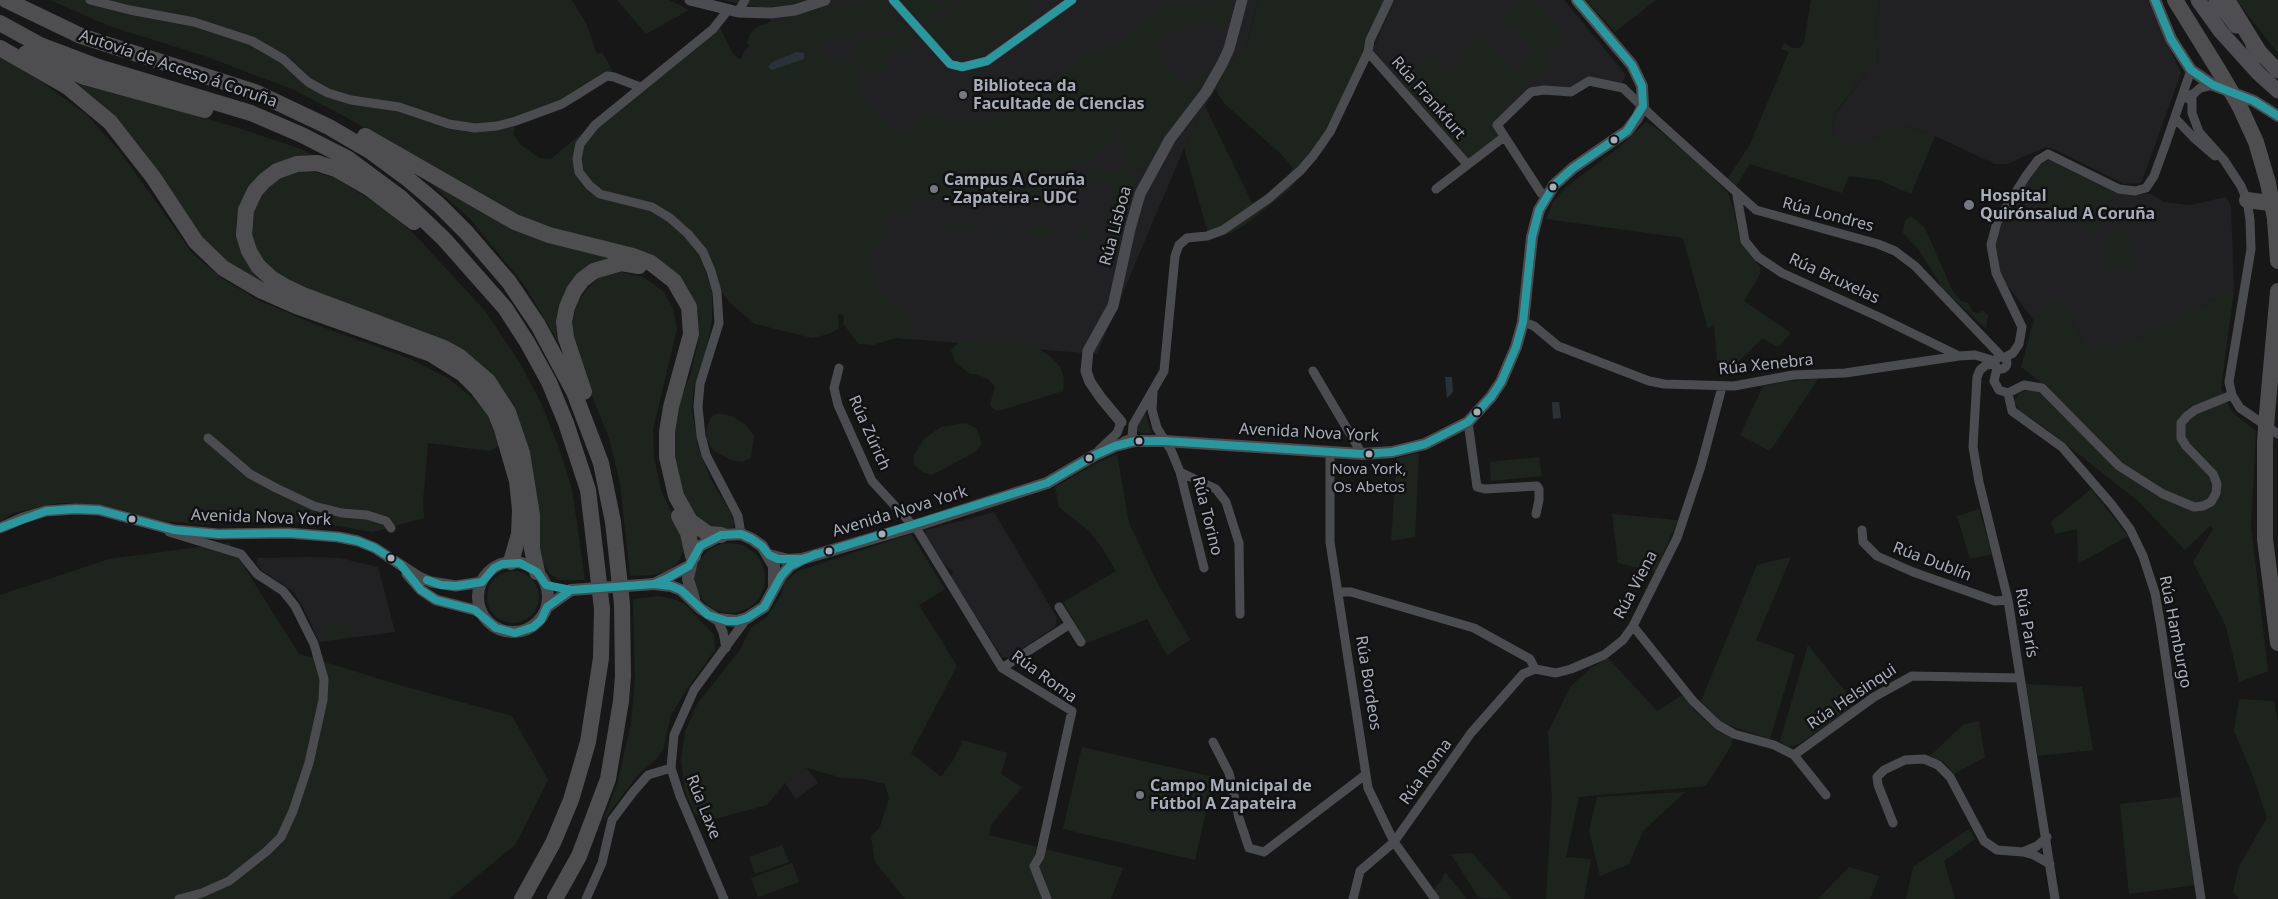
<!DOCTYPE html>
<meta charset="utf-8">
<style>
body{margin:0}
canvas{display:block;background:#171717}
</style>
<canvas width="2278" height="899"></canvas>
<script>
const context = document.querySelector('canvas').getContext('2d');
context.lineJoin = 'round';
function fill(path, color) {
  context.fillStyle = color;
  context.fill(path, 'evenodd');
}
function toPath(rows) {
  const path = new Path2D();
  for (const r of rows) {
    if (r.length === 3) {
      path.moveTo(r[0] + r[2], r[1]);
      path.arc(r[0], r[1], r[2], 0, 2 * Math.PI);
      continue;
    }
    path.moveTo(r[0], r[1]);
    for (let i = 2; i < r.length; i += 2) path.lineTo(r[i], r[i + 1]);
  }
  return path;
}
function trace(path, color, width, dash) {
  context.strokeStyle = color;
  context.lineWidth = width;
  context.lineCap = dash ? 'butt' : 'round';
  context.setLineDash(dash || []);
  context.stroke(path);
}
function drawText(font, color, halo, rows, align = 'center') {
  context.font = font + ' "Noto Sans",sans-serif';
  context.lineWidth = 5;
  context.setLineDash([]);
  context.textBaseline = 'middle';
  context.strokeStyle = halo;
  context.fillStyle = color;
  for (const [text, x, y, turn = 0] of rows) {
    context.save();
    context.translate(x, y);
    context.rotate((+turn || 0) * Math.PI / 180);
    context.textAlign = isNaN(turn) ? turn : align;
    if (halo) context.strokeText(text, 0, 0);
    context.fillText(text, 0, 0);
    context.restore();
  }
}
fill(toPath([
 [787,0,1258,0,1248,41,1240,56,1229,63,1220,77,1216,89,1205,106,1184,148,1097,354,896,338,696,161,744,52],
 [1395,0,1564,0,1626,75,1622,83,1595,81,1571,90,1538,90,1468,159,1372,51],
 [1880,0,2148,0,2181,73,2141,183,2124,184,2056,150,2046,147,2007,164,1995,164,1935,136,1901,125,1868,141,1858,143,1848,143,1833,135,1831,127,1836,113,1871,66,1878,67,1876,25],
 [2047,160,2056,161,2117,192,2133,195,2151,194,2164,202,2190,205,2226,197,2231,206,2234,290,2111,351,2087,349,2059,297,2034,320,1998,274,1994,248,2002,223,2040,163],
 [994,512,1057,618,1055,627,1009,657,1002,657,951,578,953,571,944,564,925,535,926,530],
 [306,557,340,558,378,567,395,632,319,642,305,611,293,591,261,570,257,564,257,558],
 [807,768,818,783,796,799,785,783]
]), '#212123');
fill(toPath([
 [50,0,572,0,586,23,597,54,602,52,612,70,612,79,594,87,582,98,557,111,516,123,513,134,521,145,539,158,551,159,717,21,733,54,744,62,754,54,747,43,750,34,758,26,834,5,841,7,858,0,882,0,888,9,914,32,918,39,896,32,874,32,867,29,840,40,832,40,825,45,822,52,818,51,824,53,827,60,844,61,857,65,862,71,863,78,852,83,869,110,873,109,895,135,926,112,955,123,999,116,1030,98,1091,50,1100,53,1093,44,1102,49,1111,47,1128,34,1132,28,1135,29,1139,22,1168,2,1234,0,1231,14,1221,33,1213,16,1154,42,1169,72,1171,71,1176,81,1185,81,1211,70,1143,170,1131,169,1124,166,1126,157,1118,130,1113,126,1111,144,1089,161,1072,164,1071,181,1056,181,1055,205,916,198,910,200,909,211,903,212,894,211,887,213,887,227,884,242,870,256,870,262,880,291,888,303,901,308,911,317,913,326,907,339,896,338,873,345,858,344,843,323,844,316,838,313,839,328,829,334,812,338,755,324,730,303,703,264,712,292,712,319,706,355,694,386,692,410,698,447,711,480,735,520,733,528,717,529,706,525,691,508,678,480,674,452,675,426,682,396,691,373,699,337,698,312,685,284,666,265,641,250,541,225,484,197,342,115,294,90,205,56,109,26],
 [617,0,669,0,689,10,646,34],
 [722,0,802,0,786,5,763,8],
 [899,0,933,0,936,6,944,0,955,0,925,22,906,10],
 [965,0,1025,0,1025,4,1033,19,1016,32,1010,31,992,43,989,53,972,60,956,56,938,46,925,28],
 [1253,0,1395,0,1325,149,1289,190,1246,224,1233,232,1210,240,1184,148,1205,106,1252,203,1280,185,1293,168,1281,154,1226,105,1219,96,1216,89,1220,77,1229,63,1240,56,1248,41,1258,2],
 [1522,0,1532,0,1565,38,1544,57,1551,67,1526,84,1501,106,1507,113,1494,124,1500,136,1468,159,1398,84,1428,57,1436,57,1449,73,1462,63,1458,57,1481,35,1515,71,1533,53,1508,26,1505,28,1499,21],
 [1586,0,1656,0,1615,32],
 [1811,0,1880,0,1876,25,1878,67,1871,66,1836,112,1831,127,1833,135,1848,143,1858,143,1868,141,1901,125,1935,136,1911,194,1879,180,1849,176,1842,193,1750,164,1736,186,1728,178,1749,146,1789,52,1781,49,1784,43,1792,48,1799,48,1804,43],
 [2236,0,2278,0,2278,54,2278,53],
 [884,35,901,36,910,39,913,44,899,53,893,50,883,58,887,63,886,68,870,77,852,51,862,38],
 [0,57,37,79,86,114,121,153,193,254,223,279,258,300,314,324,411,359,449,379,474,399,486,413,500,445,490,451,428,443,423,502,424,518,372,532,339,526,293,522,205,524,159,521,122,510,94,504,58,503,13,513,0,521],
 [66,76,245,130,301,149,322,160,280,163,239,218,277,289,262,284,226,260,207,242,188,219,145,153,118,120,94,97],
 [1646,122,1659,130,1702,167,1728,193,1734,211,1739,236,1748,252,1760,267,1760,274,1744,301,1791,333,1778,347,1763,338,1722,377,1718,372,1714,324,1708,329,1683,238,1546,219,1553,202,1566,187,1617,149],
 [2048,163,2056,163,2116,192,2095,233,2023,196,2042,166],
 [307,170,336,178,386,210,416,236,486,312,520,363,541,403,559,448,572,489,585,580,559,580,550,574,540,559,501,389,294,285,263,262,254,247,250,231,252,213,259,198,270,184,285,175],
 [1091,170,1124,172,1138,179,1127,207,1121,235,1118,239,1112,239,1109,236,1112,183,1091,181],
 [424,177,621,257,579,276,563,350,525,286,495,249,470,219],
 [1911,216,1925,228,1952,290,1961,301,1968,303,1973,312,1980,313,1982,310,1988,315,1986,329,1943,289,1919,250,1903,233,1905,220],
 [950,219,951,225,1030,230,1033,225,1045,225,1049,231,1084,233,1086,227,1090,230,1090,236,1085,242,1084,235,1049,233,1046,239,1032,238,1029,232,951,228,949,234,944,228,946,222],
 [2119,225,2125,227,2135,266,2107,272,2104,268,2105,243,2110,234],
 [620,272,643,277,663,291,673,308,677,329,653,429,654,458,661,490,682,535,684,550,678,562,667,571,652,575,630,576,620,483,609,438,576,357,572,326,576,305,587,289,599,278],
 [2234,290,2221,389,2233,413,2256,431,2251,526,2268,671,2239,682,2226,626,2193,562,2213,529,2210,526,2185,550,2138,501,2048,430,2018,410,2014,401,2020,393,2042,383,2021,367,2034,320,2059,297,2087,349,2104,340,2111,351],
 [961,340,1003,341,1034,346,1051,357,1060,367,1064,378,1063,391,998,411,992,408,990,404,995,386,988,379,976,374,970,374,955,362,951,350],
 [1818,379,1770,451,1740,435,1763,386,1789,381],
 [1145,412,1149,425,1152,433,1143,434,1136,430,1137,422],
 [718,413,731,416,746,425,754,435,751,458,742,462,731,460,713,450,707,440,706,431,710,418],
 [966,423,976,428,982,443,977,451,932,475,922,472,914,464,914,455,924,439,941,427],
 [1419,453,1415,537,1391,541,1397,458],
 [1117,454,1129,523,1157,582,1190,640,1167,655,1147,619,1087,643,1063,602,1116,571,1101,546,1089,531,1059,507,1055,487,1091,466],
 [1539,457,1542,476,1491,481,1490,462],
 [2091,489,2128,536,2078,564,2077,529,2055,534,2051,522],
 [1979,509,1992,554,1970,559,1957,516],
 [1612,514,1678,520,1655,572,1618,563],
 [911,534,945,589,919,605,957,666,911,753,941,777,954,759,963,740,1007,753,1001,774,1022,787,991,825,989,835,1123,868,1111,899,905,899,875,862,871,837,880,827,889,798,885,784,863,779,842,778,807,768,785,783,767,805,718,818,704,818,694,813,685,791,681,760,685,732,697,704,740,650,751,628,767,617,781,595,785,581,798,571],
 [229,543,299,654,399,685,512,716,548,780,515,845,449,899,0,899,0,595,109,559],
 [730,578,35],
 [1791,557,1756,640,1795,655,1770,739,1722,723,1701,701,1757,565],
 [513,597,26],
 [659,596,677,600,686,605,714,635,715,650,685,692,671,715,664,747,657,758,637,776,603,821,617,784,631,724,635,677,633,599],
 [349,622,351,637,323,640,321,625],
 [1808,645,1856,705,1799,744,1788,747,1780,741],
 [1608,658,1657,711,1683,695,1696,712,1715,729,1732,738,1732,744,1706,786,1579,797,1566,857,1591,859,1584,899,1546,899,1552,799,1548,732,1570,687,1590,669],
 [2026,684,2082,687,2093,750,2038,756],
 [2239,699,2274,701,2278,722,2278,899,2239,899,2233,892,2239,866,2267,818,2253,776,2234,731],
 [1979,721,1985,757,1954,774,1944,762,1930,756,1964,724],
 [1082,747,1214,777,1195,860,1063,829],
 [1685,792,1643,831,1629,864,1600,876,1589,830,1597,797],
 [2181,797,2195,885,2129,894,2120,804],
 [1969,829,1975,839,1944,861,1955,899,1906,899,1913,867],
 [782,845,789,862,755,874,749,857],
 [1472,853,1512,899,1479,898,1451,854],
 [792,863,799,882,758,897,751,878],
 [1849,867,1879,876,1870,899,1818,899],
 [1445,872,1467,899,1440,899,1433,891,1443,878]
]), '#1d241e');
fill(toPath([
 [797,52,804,53,804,59,772,70,768,67,774,61],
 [1445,377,1452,377,1453,392,1447,398],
 [1552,402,1559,402,1561,418,1553,419]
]), '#2a3239');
trace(toPath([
 [90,0,130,10,194,22,252,41,283,59,308,82,328,93,351,100,399,107,449,124,475,128,497,126,516,121,562,104,607,76,614,77,640,87],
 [893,0,950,64,962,67,987,61,1072,0],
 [728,10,713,29,595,125,580,144,577,159,579,172,589,185,600,194,652,207,670,218,688,234,703,252,711,271,717,292,719,323,700,384,698,407,701,436,706,455,738,516,741,534],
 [738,12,745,0],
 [1368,52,1467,164],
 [2192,94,2192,113,2199,132,2224,160,2241,186,2247,200,2250,220,2251,249,2229,382,2232,395,2240,408,2278,434],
 [2188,99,2200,88,2213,85],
 [2175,118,2193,137,2215,156],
 [1436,189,1504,137],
 [1548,195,1541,193,1497,125,1531,92,1544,90,1571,92,1589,81,1623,88,1653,117,1756,210,1878,244,1895,251,1915,266,2002,357],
 [1737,196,1745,241,1758,257,1782,273,1879,317,1959,356],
 [1523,322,1534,326,1558,346,1649,381,1664,384,1734,386,1793,375,1845,373,1959,356,1975,355,1995,361],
 [2001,363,6],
 [2004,358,2013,353,2019,344,2022,327,1996,273,1991,245,1997,222,2026,176,2038,160,2048,154,2119,189,2135,191,2146,188,2154,176,2166,143,2191,70],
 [1995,364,1986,365,1980,370,1977,377,1973,447,1979,482,2008,600,2055,899],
 [839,368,834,388,838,405,872,481,918,531,1002,668,1072,711,1040,856,1034,866,1047,899],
 [1997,368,1994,381,1999,390,2008,393,2024,385,2042,388,2119,466,2163,494,2194,507,2203,506,2211,502,2216,493,2217,484,2213,474,2186,446,2181,438,2181,423,2187,416,2195,410,2232,395],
 [1313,371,1362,454],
 [1153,393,1152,410,1157,428,1171,450,1180,472,1204,568],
 [2008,393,2012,411,2062,447,2112,505,2130,529,2143,556,2155,593,2161,627,2201,899],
 [1468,422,1477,487,1485,489,1537,486,1539,489,1539,500,1536,514],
 [208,438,250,474,276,488,314,506,342,513,367,515,386,521,391,528],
 [1124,441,1132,438,1133,425,1164,371,1175,256,1179,245,1187,238,1207,236,1223,230,1268,199,1301,170,1313,156,1330,132,1368,52,1370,40,1389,0],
 [1099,450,1117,433,1121,422],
 [1330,453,1330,542,1368,788,1394,842,1435,899],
 [1180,472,1216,489,1226,502,1239,543,1240,614],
 [1862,530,1863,542,1877,556,1913,572,1995,601,2008,600],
 [169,532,241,554,257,574,283,591,295,606,314,644,324,679,323,700,309,763,293,811,281,837,267,851,229,881,202,893,179,899],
 [1339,592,1351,592,1474,628,1530,659,1535,669],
 [1059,607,1081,642],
 [717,619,723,632,726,648],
 [1633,626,1693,701,1718,725,1734,734,1774,745,1794,755,1826,795],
 [1002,668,1070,624],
 [1213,742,1229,773,1239,818,1249,848,1264,852,1365,775],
 [1794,755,1874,697,1912,676,2020,678],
 [1893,823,1878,785,1877,777,1884,770,1905,760,1924,759,1938,765,1950,777,1984,841,1997,850,2023,852,2034,855,2050,864],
 [2023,852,2037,846,2047,837],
 [586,899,602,863,612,820,633,792,648,775,671,768],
 [724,899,680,796,671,768,674,735,694,690,747,618],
 [1353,899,1360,871,1394,842,1471,733,1523,674,1535,669,1556,673,1571,669,1604,655,1623,640,1633,626,1677,538,1701,466,1722,387]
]), '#4b4c50', 9);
trace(toPath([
 [690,0,738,12,771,13,795,10,825,0],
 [1121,422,1101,398,1090,382,1086,371,1088,351,1113,306,1130,229,1140,194,1170,139,1206,92,1222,64,1229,49,1242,0],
 [0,528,23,518,46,511,75,509,99,510,174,530,218,534,288,533,338,537,358,541,375,548,419,577,431,582,456,586,482,582],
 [407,574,421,590,436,600,475,610,482,614]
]), '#4b4c50', 11);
trace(toPath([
 [2155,0,2171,39,2191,70,2213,85,2254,101,2278,116],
 [769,555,788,560,802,559,914,526,1047,483,1095,455,1115,446,1135,441,1165,441,1362,454,1392,452,1425,444,1468,422,1491,397,1501,382,1516,347,1523,322,1532,237,1539,210,1554,185,1573,168,1627,131,1637,118,1643,106,1642,86,1632,65,1577,0],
 [513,597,35],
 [656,583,689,566],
 [654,584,671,586,681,590,701,609,717,619,737,621,747,618,764,607,781,576,790,566,802,559],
 [694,599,688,579,693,556,700,546,721,535,741,534,752,539,762,546,774,566,774,587],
 [547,607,571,590]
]), '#4a4a4e', 12);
trace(toPath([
 [2198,0,2221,32,2259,74,2278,91],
 [2216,0,2236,26],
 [2253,45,2278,71]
]), '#4e4e52', 15);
trace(toPath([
 [6,0,81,36,255,92,329,127,370,151,408,179,439,205,466,232,509,282,538,325,574,392,601,463,613,522,622,604,623,676,621,701,608,779,579,856,555,899],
 [2175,0,2219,71],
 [2227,0,2261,55],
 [0,23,40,45,98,67,251,113,302,135,347,158,401,198,444,239,505,308,527,342,549,382,566,423,588,490,602,609,601,658,588,742,571,800,553,843,522,899],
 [0,48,68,87,110,122,153,177,196,242,223,268,262,291,296,306,431,354,463,374,477,388,495,412,502,429,517,481,520,510,519,534,511,562],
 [26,53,85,77,205,110],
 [2239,105,2256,142,2268,183],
 [365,136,515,222,549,235,633,256,651,263,674,281,689,307,691,334,671,407,667,432,667,457,676,496,690,521,708,534,721,535],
 [2247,200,2278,204],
 [2275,219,2278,261],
 [414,222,369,188,336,169,317,163,297,164,277,171,264,181,255,191,246,210,244,235,249,251,258,266,271,278,286,287,303,295,444,348,460,357,488,381,508,412,522,453,532,515,532,549,537,572],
 [584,392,566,338,564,322,567,307,574,291,582,280,594,271,621,263,639,266],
 [2267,414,2278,291],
 [2265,443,2265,539,2278,643],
 [679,516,688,533,693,556]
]), '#4e4e51', 16);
trace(toPath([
 [571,590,654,584]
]), '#4a4a4e', 12);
trace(toPath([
 [2219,71,2239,105],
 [2268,183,2275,219],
 [2265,443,2267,414]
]), '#4e4e51', 16);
trace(toPath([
 [893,0,950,64,962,67,987,61,1072,0],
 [2155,0,2171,39,2191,70,2213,85,2254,101,2278,116],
 [0,528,46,511,75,509,99,510,174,530,218,534,288,533,338,537,358,541,375,548,400,564,421,590,436,600,475,610,496,628,515,633,533,627,541,620,547,607,571,590,654,584,666,579,689,566,700,546,721,535,741,534,752,539,762,546,769,555,778,559,802,559,1047,483,1095,455,1115,446,1135,441,1165,441,1362,454,1392,452,1425,444,1468,422,1491,397,1501,382,1516,347,1523,322,1532,237,1539,210,1554,185,1573,168,1627,131,1643,106,1642,86,1632,65,1577,0],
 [427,580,441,585,456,586,482,582,494,568,502,564,520,563,537,572,546,585,571,590,654,584,671,586,681,590,708,615,727,621,737,621,747,618,764,607,781,576,790,566,816,554]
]), '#2a979e', 8);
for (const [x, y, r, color] of [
 [963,95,5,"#757880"],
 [1614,140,4.5,"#a8adb8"],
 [1553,187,4.5,"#a8adb8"],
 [934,189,5,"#757880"],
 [1969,205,6,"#757880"],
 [1477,412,4.5,"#a8adb8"],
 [1139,441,4.5,"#a8adb8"],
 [1369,454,4.5,"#a8adb8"],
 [1089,458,4.5,"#a8adb8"],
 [132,519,4.5,"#a8adb8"],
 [882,534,4.5,"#a8adb8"],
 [829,551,4.5,"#a8adb8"],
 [391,558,4.5,"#a8adb8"],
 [1140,795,5,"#757880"]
]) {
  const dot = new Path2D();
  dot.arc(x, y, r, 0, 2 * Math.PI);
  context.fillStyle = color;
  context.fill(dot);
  trace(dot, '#111113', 2);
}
drawText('15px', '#a8adb8', '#111113', [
 ["Nova York,",1369,470],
 ["Os Abetos",1369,488]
]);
drawText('16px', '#a8adb8', '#111113', [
 ["Autovía de Acceso á Coruña",178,69,19],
 ["Rúa Frankfurt",1428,98,49],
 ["Rúa Londres",1828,215,15],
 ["Rúa Lisboa",1116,226,-75],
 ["Rúa Bruxelas",1834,279,25],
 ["Rúa Xenebra",1766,365,-6],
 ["Rúa Zúrich",869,433,66],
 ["Avenida Nova York",1309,433,3],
 ["Avenida Nova York",900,512,-17],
 ["Rúa Torino",1207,516,76],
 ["Avenida Nova York",261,518,2],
 ["Rúa Dublín",1932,562,21],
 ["Rúa Viena",1636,585,-62],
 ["Rúa París",2026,623,80],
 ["Rúa Hamburgo",2175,632,79],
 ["Rúa Roma",1044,677,36],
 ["Rúa Bordeos",1368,683,81],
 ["Rúa Helsinqui",1852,697,-34],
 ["Rúa Roma",1426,772,-54],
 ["Rúa Laxe",703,807,68]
]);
drawText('bold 16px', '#a8adb8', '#111113', [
 ["Biblioteca da",973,86],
 ["Facultade de Ciencias",973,104],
 ["Campus A Coruña",944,180],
 ["- Zapateira - UDC",944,198],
 ["Hospital",1980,196],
 ["Quirónsalud A Coruña",1980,214],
 ["Campo Municipal de",1150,786],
 ["Fútbol A Zapateira",1150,804]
], 'left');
</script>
